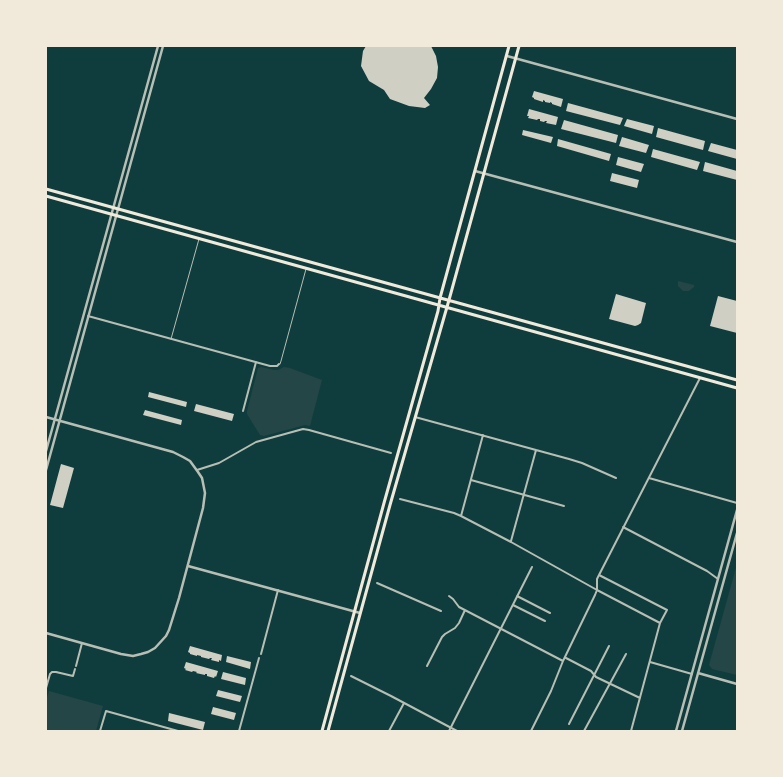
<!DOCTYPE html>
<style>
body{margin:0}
#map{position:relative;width:783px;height:777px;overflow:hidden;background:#0f3d3e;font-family:Overpass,sans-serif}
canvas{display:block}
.frame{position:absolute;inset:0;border:47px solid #f1e9da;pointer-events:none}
</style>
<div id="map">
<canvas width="783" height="777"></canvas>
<div class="frame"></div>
</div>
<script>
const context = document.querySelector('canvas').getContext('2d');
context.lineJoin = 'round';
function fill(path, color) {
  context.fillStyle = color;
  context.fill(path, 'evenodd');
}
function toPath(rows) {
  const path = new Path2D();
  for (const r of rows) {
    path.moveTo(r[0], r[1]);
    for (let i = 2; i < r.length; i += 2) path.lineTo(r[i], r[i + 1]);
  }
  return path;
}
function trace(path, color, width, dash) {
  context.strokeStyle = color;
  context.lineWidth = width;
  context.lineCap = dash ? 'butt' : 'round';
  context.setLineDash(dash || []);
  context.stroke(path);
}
fill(toPath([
 [678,281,694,285,694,287,689,291,683,291,678,286],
 [261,367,274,370,278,370,284,367,290,368,322,380,310,426,305,425,264,436,260,435,247,414,247,411,258,368],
 [737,564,737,675,712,669,709,665],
 [49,691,103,706,96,731,46,731,46,701]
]), '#244646');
fill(toPath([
 [366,46,431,46,436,56,438,67,437,78,431,89,424,98,430,105,425,108,409,106,390,99,384,90,369,81,361,66,363,51],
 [534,91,563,99,561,107,552,104,552,103,550,102,550,103,545,102,545,101,543,100,543,102,534,99,534,98,532,97],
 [568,103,623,118,620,125,566,111],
 [529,109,558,117,556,125,546,123,547,121,545,121,544,122,540,121,540,119,538,119,537,120,528,118,529,116,527,116],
 [627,119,654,126,652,134,624,126],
 [564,120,618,135,616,143,561,129],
 [658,128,705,141,703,150,656,137],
 [523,130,553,137,551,143,522,135],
 [622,137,649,145,646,153,619,146],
 [558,139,611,154,609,161,557,146],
 [711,143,737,150,737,159,708,151],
 [653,149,700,162,697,170,651,157],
 [618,157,644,164,641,172,616,165],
 [705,162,737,171,737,180,703,171],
 [612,173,639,180,637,188,610,181],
 [616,294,646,303,641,323,638,325,635,326,609,319],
 [718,296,737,301,737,333,710,326],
 [149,392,187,402,186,407,148,397],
 [196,404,234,414,232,421,194,411],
 [145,410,182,420,181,425,143,415],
 [61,464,74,468,63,508,50,505],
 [190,646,222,655,221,661,219,660,219,662,211,660,212,658,210,658,209,659,201,657,201,656,197,655,197,656,190,654,190,653,188,652],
 [227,656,251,662,250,669,226,662],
 [186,662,218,671,216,677,215,676,214,678,207,676,207,674,205,674,205,675,196,673,197,672,193,671,192,672,185,670,186,669,184,668],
 [223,672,246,678,245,685,221,679],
 [218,690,242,696,240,702,216,696],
 [213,707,236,713,234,720,211,714],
 [169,713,205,722,203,730,168,721]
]), '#cfcfc3');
trace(toPath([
 [171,339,199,239],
 [280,364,281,361,306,269]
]), '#b8beb3', 1);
trace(toPath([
 [88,316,270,366,277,366,279,364],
 [243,411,256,362],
 [415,417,569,459,582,463,616,478],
 [197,470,219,463,256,442,303,429,309,430,391,453],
 [649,478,737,503],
 [471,480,564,506],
 [400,499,454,513,461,516,511,542,597,590,660,623],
 [461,516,483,435],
 [623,527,707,571,718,579],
 [511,541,536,450],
 [599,575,667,610,660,623,631,731],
 [377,583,441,611],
 [449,596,453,599,459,607,563,661],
 [517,596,550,613],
 [513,605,545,621],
 [261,654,278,590],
 [566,658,591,671,596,677,640,698],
 [650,662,692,674],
 [76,666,82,643],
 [427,666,442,637,445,634,455,628,459,623,465,610],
 [351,676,391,696,457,731],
 [46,688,50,674,52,672,56,672,73,676,75,669],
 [569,724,609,646],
 [100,731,106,711,178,731],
 [239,731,259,658],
 [389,731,404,703],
 [449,731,532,567],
 [531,731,551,691,563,661,595,595,597,590,597,579,599,575,700,378],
 [584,731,626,654]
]), '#b8beb3', 2);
trace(toPath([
 [507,56,737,119],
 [475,171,737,242],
 [46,417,173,452,183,457,190,461,198,472,202,478,205,493,203,508,179,598,169,630,166,636,155,648,148,652,141,654,133,656,121,654,46,633],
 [46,451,158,46],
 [46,470,163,46],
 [188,566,360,613],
 [698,673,737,684],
 [676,731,737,510],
 [682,731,737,533]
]), '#b8beb3', 2.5);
trace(toPath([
 [46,189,737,380],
 [46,196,737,388],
 [322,731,384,503,438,311,440,298,509,46],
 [328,731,390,505,449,300,519,46]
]), '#f1e9da', 3);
</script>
